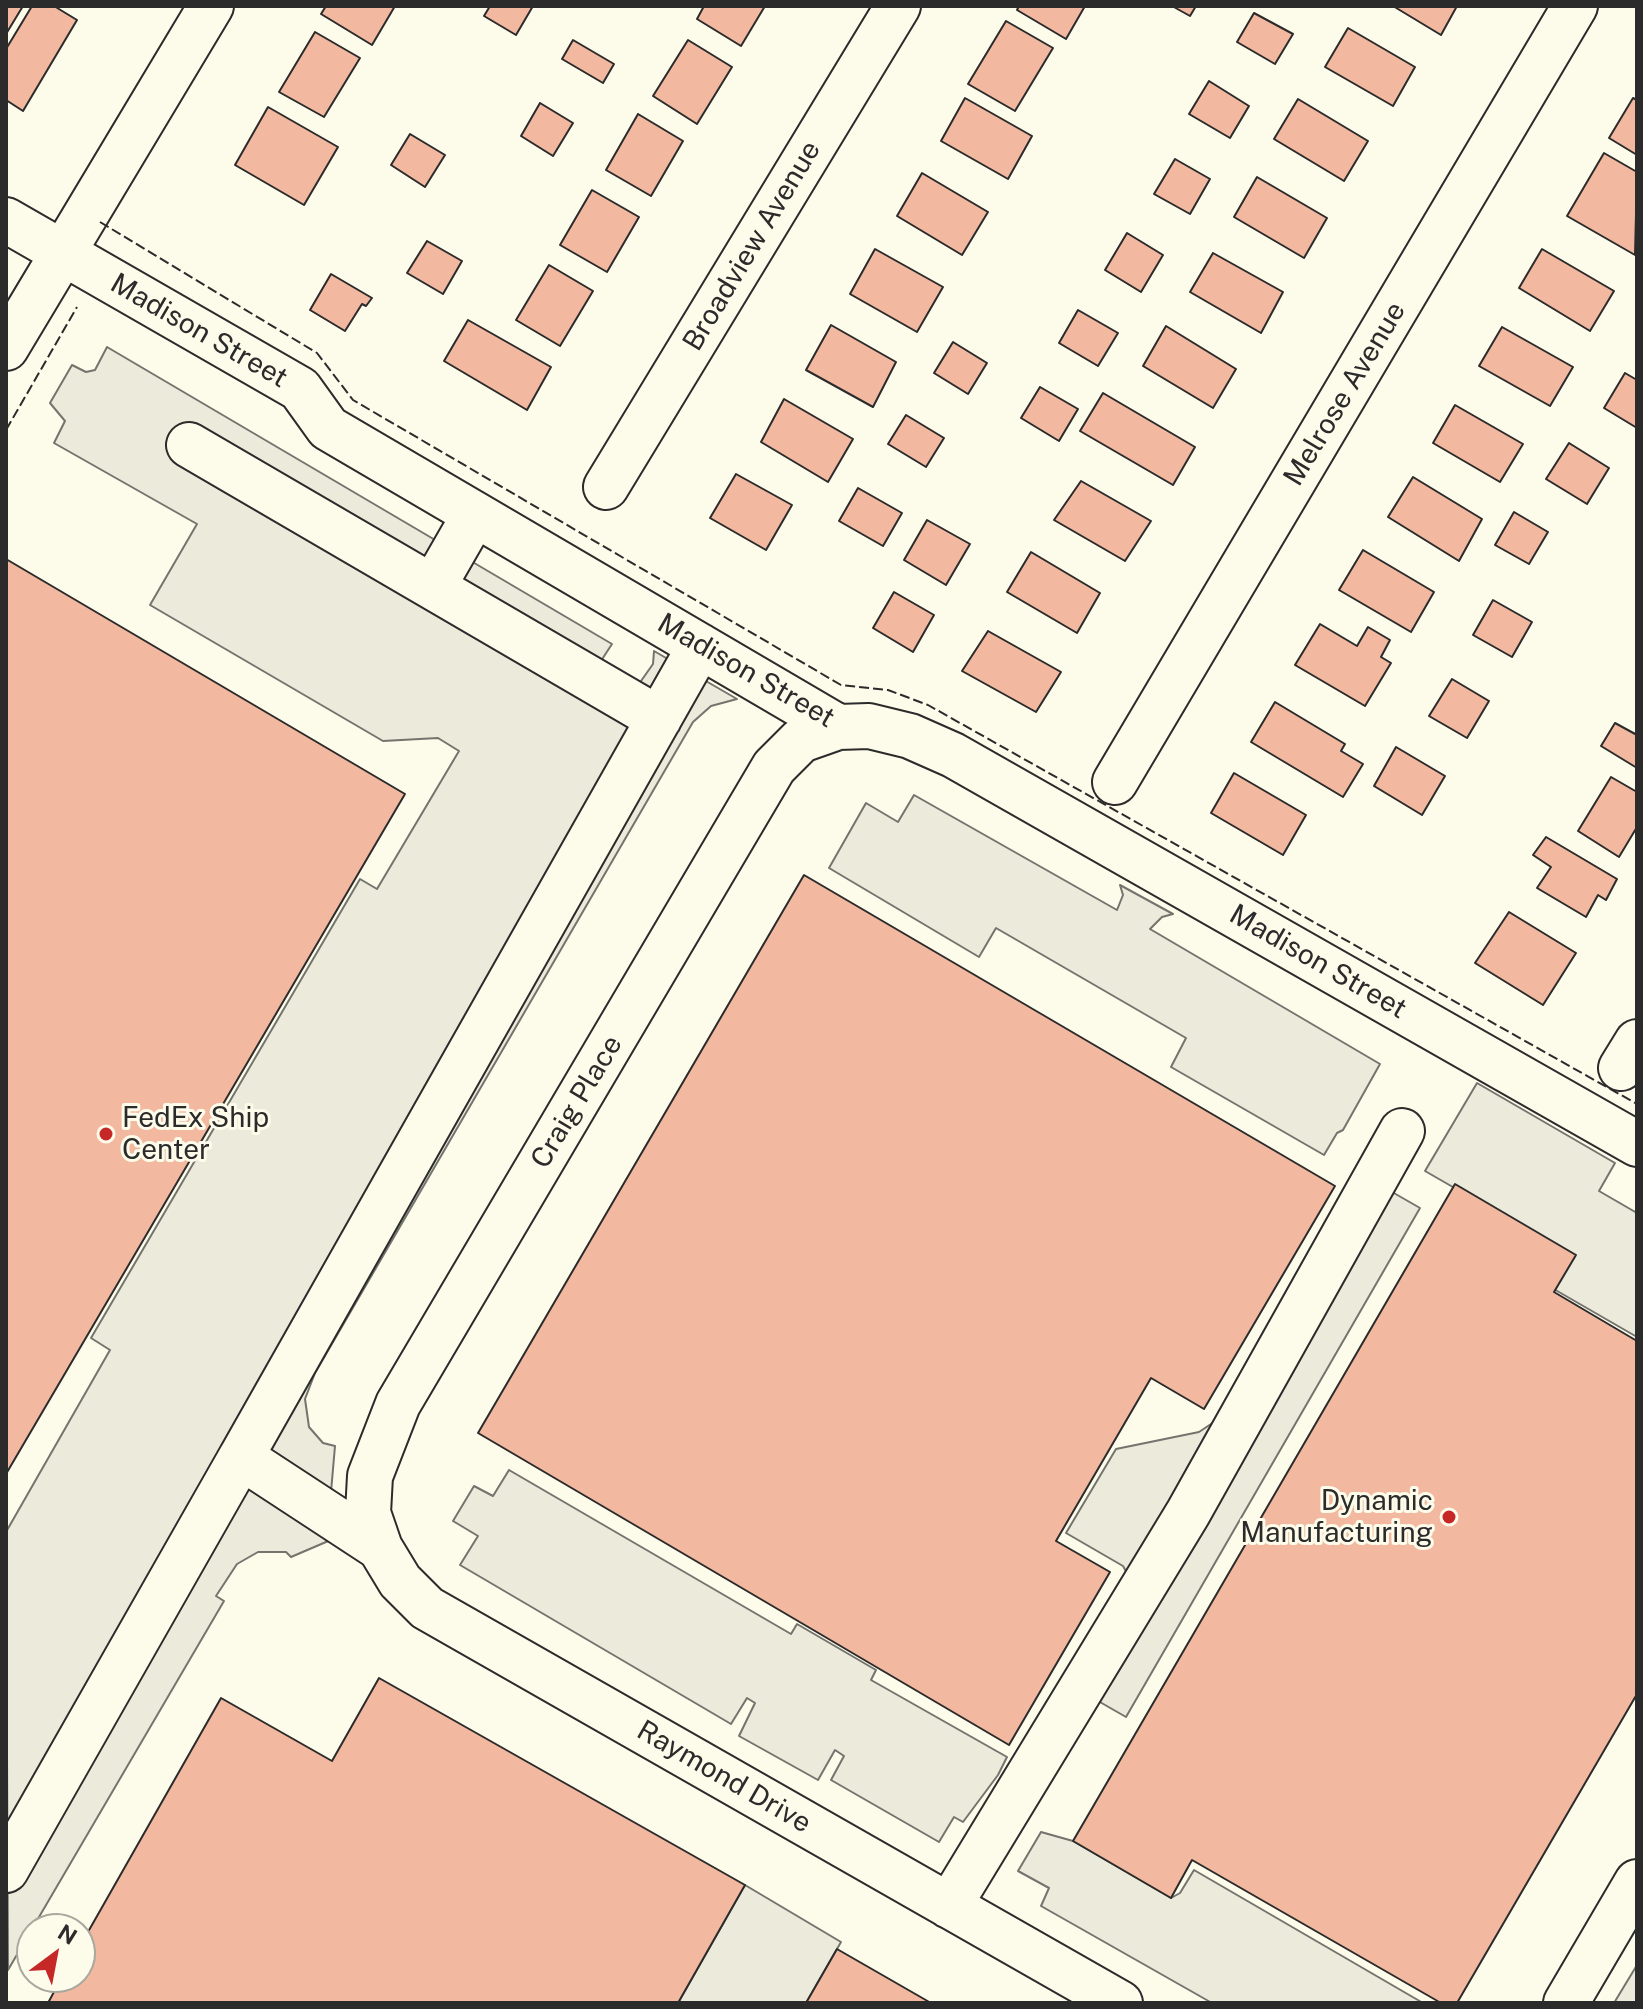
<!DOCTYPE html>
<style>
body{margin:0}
#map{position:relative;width:1643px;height:2009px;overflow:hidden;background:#fdfbea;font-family:"Public Sans",sans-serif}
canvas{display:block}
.frame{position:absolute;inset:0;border:8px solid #2b2b2b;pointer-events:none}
.north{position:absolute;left:16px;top:1913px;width:80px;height:80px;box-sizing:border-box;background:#fdfbea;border:2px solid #a9a89e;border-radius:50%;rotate:32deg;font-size:22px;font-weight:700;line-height:32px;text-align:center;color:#2b2b2b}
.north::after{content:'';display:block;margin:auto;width:28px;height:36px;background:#c62828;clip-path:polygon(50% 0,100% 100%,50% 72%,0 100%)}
</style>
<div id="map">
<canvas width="1643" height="2009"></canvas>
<div class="frame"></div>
<div class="north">N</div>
</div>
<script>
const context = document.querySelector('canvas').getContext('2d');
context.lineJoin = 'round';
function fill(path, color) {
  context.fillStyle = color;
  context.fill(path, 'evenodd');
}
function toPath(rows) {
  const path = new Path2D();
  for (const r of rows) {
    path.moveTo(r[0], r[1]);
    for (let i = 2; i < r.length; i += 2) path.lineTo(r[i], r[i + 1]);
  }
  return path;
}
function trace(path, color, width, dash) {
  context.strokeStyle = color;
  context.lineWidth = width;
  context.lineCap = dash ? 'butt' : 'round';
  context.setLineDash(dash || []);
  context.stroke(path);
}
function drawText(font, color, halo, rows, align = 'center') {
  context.font = font + ' "Public Sans",sans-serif';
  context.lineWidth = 6;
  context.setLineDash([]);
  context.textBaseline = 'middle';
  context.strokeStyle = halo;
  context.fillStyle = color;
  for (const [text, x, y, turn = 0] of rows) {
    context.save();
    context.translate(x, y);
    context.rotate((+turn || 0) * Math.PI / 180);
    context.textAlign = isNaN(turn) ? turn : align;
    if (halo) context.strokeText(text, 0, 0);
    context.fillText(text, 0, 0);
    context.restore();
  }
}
const parking = toPath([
 [107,347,612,644,599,664,627,687,641,681,653,664,654,651,737,699,711,706,693,722,315,1373,305,1399,309,1427,323,1443,335,1446,331,1492,340,1536,291,1557,286,1552,258,1552,237,1564,216,1596,224,1601,8,1970,6,1532,110,1350,91,1338,360,879,377,889,459,751,438,738,383,741,150,605,197,524,54,443,65,421,50,403,72,365,86,372,95,370,107,347],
 [914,795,1117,910,1123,895,1120,885,1173,914,1162,917,1150,929,1380,1064,1343,1130,1337,1133,1324,1155,1171,1067,1186,1038,996,928,979,957,829,868,866,803,898,822,914,795],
 [1477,1083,1615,1163,1599,1191,1637,1213,1637,1337,1552,1288,1571,1255,1425,1171,1477,1083],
 [1359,1173,1420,1208,1126,1717,1065,1682,1128,1575,1123,1566,1066,1533,1116,1449,1199,1432,1217,1420,1359,1173],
 [509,1470,791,1634,797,1624,876,1670,871,1680,1007,1757,998,1775,963,1822,954,1817,939,1842,831,1780,844,1756,835,1750,818,1780,739,1736,755,1703,747,1698,731,1724,460,1565,478,1536,453,1521,474,1486,493,1496,509,1470],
 [1041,1832,1073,1841,1171,1898,1180,1893,1194,1870,1423,2003,1212,2003,1041,1906,1049,1888,1018,1871,1041,1832],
 [745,1885,841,1942,806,2003,678,2003,745,1885],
 [1637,1965,1637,2003,1614,2003,1637,1965]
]);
fill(parking, '#eceadb');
trace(parking, '#74746e', 2);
const building = toPath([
 [6,6,23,6,6,34,6,6],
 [32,6,54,6,77,20,23,111,6,100,6,49,32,6],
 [326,6,395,6,372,45,321,14,326,6],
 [490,6,533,6,516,35,484,16,490,6],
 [704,6,765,6,741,46,697,19,704,6],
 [1019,6,1085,6,1066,39,1017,10,1019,6],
 [1172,6,1196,6,1190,16,1172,6],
 [1393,6,1457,6,1441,35,1393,6],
 [1254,13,1293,34,1275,64,1237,42,1254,13],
 [1006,21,1053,48,1015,111,968,84,1006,21],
 [1348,28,1415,67,1393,106,1325,67,1348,28],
 [315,32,360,58,324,117,279,92,315,32],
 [573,40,614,64,603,83,562,59,573,40],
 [688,40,732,67,697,124,653,96,688,40],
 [1209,81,1249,106,1230,138,1189,114,1209,81],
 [965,98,1032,136,1008,179,941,141,965,98],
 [1633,98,1637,100,1637,155,1609,138,1633,98],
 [1298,99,1368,141,1344,181,1274,139,1298,99],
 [540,103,573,123,553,156,521,136,540,103],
 [268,107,338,147,304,205,235,165,268,107],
 [638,114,683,141,651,196,606,170,638,114],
 [410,134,445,155,425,187,391,165,410,134],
 [1604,153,1637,172,1635,255,1567,216,1604,153],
 [1175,159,1210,179,1190,214,1154,194,1175,159],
 [922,173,988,212,962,255,897,216,922,173],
 [1257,177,1327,218,1304,258,1234,217,1257,177],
 [592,190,639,217,607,272,560,245,592,190],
 [1127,233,1163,255,1141,292,1105,270,1127,233],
 [427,241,462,261,443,294,407,273,427,241],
 [875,249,943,287,917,332,850,294,875,249],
 [1542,249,1614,291,1590,331,1519,288,1542,249],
 [1213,253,1283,292,1261,333,1190,292,1213,253],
 [549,265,593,291,560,346,516,320,549,265],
 [331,274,372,298,366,306,362,304,345,331,310,310,331,274],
 [1078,310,1118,333,1098,366,1059,343,1078,310],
 [468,320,551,367,527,410,444,361,468,320],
 [831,325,896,362,873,407,806,370,831,325],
 [1166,326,1236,369,1213,408,1143,366,1166,326],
 [1502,327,1573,367,1550,406,1479,366,1502,327],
 [953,342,987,363,968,394,934,373,953,342],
 [1625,373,1637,380,1637,428,1604,408,1625,373],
 [1040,387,1078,409,1059,441,1021,418,1040,387],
 [1103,393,1195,447,1173,485,1080,431,1103,393],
 [784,399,853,439,828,482,761,442,784,399],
 [1455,405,1523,444,1500,482,1433,443,1455,405],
 [906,415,944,438,926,467,888,444,906,415],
 [1569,443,1609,468,1587,504,1546,479,1569,443],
 [736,474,792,505,766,550,710,518,736,474],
 [1413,477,1482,519,1459,561,1388,517,1413,477],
 [1081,481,1151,521,1125,561,1054,520,1081,481],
 [858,488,902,513,883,546,839,521,858,488],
 [1514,512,1548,532,1529,564,1495,545,1514,512],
 [927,520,970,544,946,585,904,560,927,520],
 [1363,550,1434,592,1411,632,1339,590,1363,550],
 [1031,552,1100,593,1077,633,1007,592,1031,552],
 [6,559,405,794,6,1474,6,559],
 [894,592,934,615,913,652,873,628,894,592],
 [1493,600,1532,622,1512,657,1473,635,1493,600],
 [1320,624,1357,646,1368,627,1390,640,1381,657,1391,663,1365,706,1295,665,1320,624],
 [988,631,1061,672,1036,712,962,671,988,631],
 [1452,679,1489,701,1467,738,1429,716,1452,679],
 [1275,702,1345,744,1341,751,1363,764,1343,797,1251,742,1275,702],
 [1615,723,1637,735,1637,768,1601,746,1615,723],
 [1396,747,1445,776,1422,815,1374,786,1396,747],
 [1234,773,1306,815,1283,855,1211,813,1234,773],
 [1611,777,1637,792,1637,827,1619,857,1578,831,1611,777],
 [1546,837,1617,879,1606,900,1598,895,1586,917,1537,888,1551,867,1533,855,1546,837],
 [804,875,1335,1186,1204,1409,1151,1378,1056,1541,1110,1572,1009,1745,478,1433,804,875],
 [1509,912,1576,953,1543,1005,1475,963,1509,912],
 [1455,1184,1576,1255,1554,1292,1637,1341,1637,1694,1457,2003,1441,2003,1192,1860,1171,1898,1073,1841,1455,1184],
 [379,1678,745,1885,678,2003,48,2003,62,1977,80,1977,80,1946,221,1698,332,1761,379,1678],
 [837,1949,931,2003,806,2003,837,1949]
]);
fill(building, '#f2b8a0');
trace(building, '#2b2b2b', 2);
const minor = toPath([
 [6,220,300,389,328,428,838,727,869,726,910,736,953,755,1637,1144],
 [6,348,211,6],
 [189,445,659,719],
 [606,487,898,6],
 [433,587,475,514],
 [838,727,801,740,774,767,398,1404,370,1476,368,1513,380,1548,400,1581,427,1608,1120,2003],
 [1115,782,1575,6],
 [1621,1068,1637,1042],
 [241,1457,700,646],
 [6,1870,241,1457,380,1548],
 [949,1906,1188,1513,1402,1131],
 [1566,2003,1637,1882]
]);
trace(minor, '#2b2b2b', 48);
trace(minor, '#fdfbea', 44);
trace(toPath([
 [100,222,317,353,353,400,841,685,888,690,928,705,1637,1104],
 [6,430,77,307]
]), '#2b2b2b', 2, [10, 4]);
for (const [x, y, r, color] of [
 [106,1134,8,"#c62828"],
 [1449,1517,8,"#c62828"]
]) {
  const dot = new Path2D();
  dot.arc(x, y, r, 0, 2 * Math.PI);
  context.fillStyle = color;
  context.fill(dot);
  trace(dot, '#fdfbea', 3);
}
drawText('28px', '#2b2b2b', '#fdfbea', [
 ["Broadview Avenue",752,246,-59],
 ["Madison Street",199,331,30],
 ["Melrose Avenue",1345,394,-59],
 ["Madison Street",746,671,30],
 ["Madison Street",1318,962,30],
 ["Craig Place",577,1102,-59],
 ["Raymond Drive",724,1777,30]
]);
drawText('28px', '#2b2b2b', '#fdfbea', [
 ["FedEx Ship",122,1118],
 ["Center",122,1150],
 ["Dynamic",1433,1501,"right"],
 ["Manufacturing",1433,1533,"right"]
], 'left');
</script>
